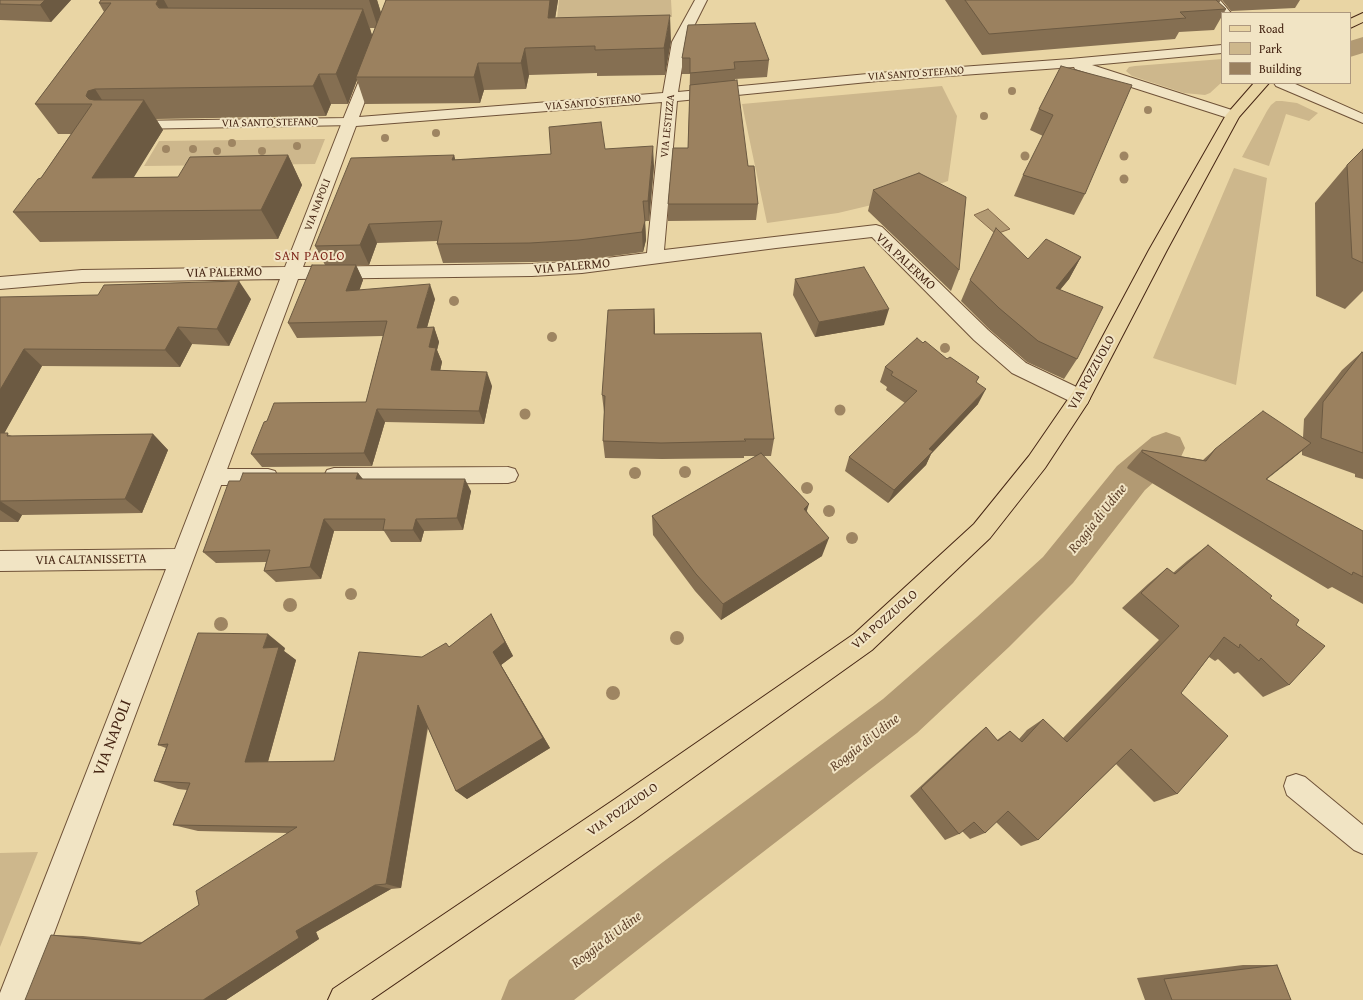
<!DOCTYPE html>
<style>
body{margin:0}
#map{position:relative;width:1363px;height:1000px;overflow:hidden;background:#e9d5a4;font-family:"Gentium Book Plus",serif}
canvas{display:block}
.legend{position:absolute;left:1221px;top:12px;width:130px;height:72px;box-sizing:border-box;background:#f1e4c4;border:1px solid #ad987e;margin:0;padding:5px 7px;list-style:none;font-size:12px;color:#462614}
.legend li{display:flex;align-items:center;gap:8px;height:20px}
.legend b{width:20px;border:1px solid #ad987e}
</style>
<div id="map">
<canvas width="1363" height="1000"></canvas>
<ul class="legend">
<li><b style="height:5px;background:#e9d5a4"></b>Road</li>
<li><b style="height:11px;background:#cdb78c"></b>Park</li>
<li><b style="height:11px;background:#9b815f"></b>Building</li>
</ul>
</div>
<script>
const context = document.querySelector('canvas').getContext('2d');
context.lineJoin = 'round';
function fill(path, color) {
  context.fillStyle = color;
  context.fill(path, 'evenodd');
}
function toPath(rows) {
  const path = new Path2D();
  for (const r of rows) {
    path.moveTo(r[0], r[1]);
    for (let i = 2; i < r.length; i += 2) path.lineTo(r[i], r[i + 1]);
  }
  return path;
}
function trace(path, color, width, dash) {
  context.strokeStyle = color;
  context.lineWidth = width;
  context.lineCap = dash ? 'butt' : 'round';
  context.setLineDash(dash || []);
  context.stroke(path);
}
function drawText(font, color, halo, rows, align = 'center') {
  context.font = font + ' "Gentium Book Plus",serif';
  context.lineWidth = 4;
  context.setLineDash([]);
  context.textBaseline = 'middle';
  context.strokeStyle = halo;
  context.fillStyle = color;
  for (const [text, x, y, turn = 0] of rows) {
    context.save();
    context.translate(x, y);
    context.rotate((+turn || 0) * Math.PI / 180);
    context.textAlign = isNaN(turn) ? turn : align;
    if (halo) context.strokeText(text, 0, 0);
    context.fillText(text, 0, 0);
    context.restore();
  }
}
fill(toPath([
 [559,0,671,0,672,17,557,19],
 [1222,59,1222,82,1210,93,1205,95,1184,93,1132,76,1126,71,1129,67,1135,66],
 [942,86,957,116,948,181,901,198,838,213,767,223,742,104],
 [1276,101,1282,101,1297,103,1318,113,1309,121,1286,114,1269,166,1242,157,1267,111,1271,105],
 [325,139,315,164,144,166,159,141],
 [1234,168,1267,178,1236,385,1153,358],
 [38,852,0,947,0,853]
]), '#cdb78c');
const water = toPath([
 [988,209,1010,229,996,234,974,215,988,209]
]);
fill(water, '#b29a73');
trace(water, '#876c4d', 1);
fill(toPath([
 [1363,37,1363,53,1350,57,1350,41,1363,37],
 [1166,432,1180,437,1185,448,1180,459,1145,490,1073,583,1009,647,917,733,701,900,574,1000,501,1000,509,980,663,862,883,699,977,617,1043,557,1117,466,1152,437,1166,432]
]), '#b29a73');
const lane = toPath([
 [349,118,354,119,356,122,354,125,131,129,126,128,124,125,126,122,131,121,349,118],
 [508,467,515,469,518,475,515,481,508,483,334,484,327,482,324,476,327,470,334,468,508,467],
 [214,469,268,469,275,471,278,477,275,483,268,485,214,485,207,483,204,477,207,471,214,469],
 [1296,774,1305,777,1363,825,1363,854,1354,850,1287,795,1284,786,1287,777,1296,774]
]);
const street = toPath([
 [695,0,707,0,686,42,678,92,878,73,1070,59,1222,45,1222,53,1092,65,1238,112,1240,115,1238,118,1233,119,1228,118,1075,69,1074,67,878,81,677,101,664,250,876,225,882,227,988,330,1026,363,1087,392,1090,398,1087,404,1080,406,1012,373,974,340,872,237,776,248,582,273,532,276,298,279,29,1000,0,1000,0,993,166,569,0,571,0,551,175,549,280,279,82,282,0,289,0,277,82,270,285,267,342,122,367,61,372,60,377,61,379,64,359,117,663,93,672,42,695,0],
 [662,102,647,253,582,261,532,264,303,267,356,126,662,102],
 [1207,0,1220,0,1231,13,1222,13,1222,16,1220,16,1207,0],
 [1274,83,1293,83,1363,114,1363,123,1276,86,1274,83]
]);
const primary = toPath([
 [1363,13,1363,22,1350,28,1350,19,1363,13],
 [1254,83,1269,83,1239,117,1167,250,1087,404,1045,468,990,538,872,650,635,819,371,1000,328,1000,333,989,615,799,854,634,974,524,1029,456,1073,392,1149,250,1226,115,1254,83]
]);
trace(lane, '#6f5238', 2);
trace(street, '#6f5238', 2);
trace(primary, '#462614', 2);
fill(lane, '#f1e4c4');
fill(street, '#f1e4c4');
fill(primary, '#e9d5a4');
context.fillStyle = '#9e8562';
for (const [x, y, r] of [
 [1012,91,4],
 [1148,110,4],
 [984,116,4],
 [436,133,4],
 [385,138,4],
 [232,143,4],
 [297,146,4],
 [166,149,4],
 [193,149,4],
 [217,151,4],
 [262,151,4],
 [1025,156,4.5],
 [1124,156,4.5],
 [1124,179,4.5],
 [454,301,5],
 [552,337,5],
 [945,348,5],
 [840,410,5.5],
 [525,414,5.5],
 [685,472,6],
 [635,473,6],
 [807,488,6],
 [829,511,6],
 [852,538,6],
 [351,594,6],
 [290,605,7],
 [221,624,7],
 [677,638,7],
 [613,693,7]
]) {
  context.beginPath();
  context.arc(x, y, r, 0, 2 * Math.PI);
  context.fill();
}
fill(toPath([
 [0,0,71,0,51,22,0,20],
 [101,0,377,0,381,13,386,0,558,0,555,18,671,41,665,75,597,76,597,73,529,75,526,89,484,90,480,103,365,104,357,80,348,104,331,104,326,116,156,119,163,130,133,177,178,177,288,155,302,185,278,239,40,242,13,212,41,178,71,134,58,134,35,104,104,12,99,3],
 [370,28,375,28,372,35],
 [945,0,1221,0,1219,3,1226,9,1224,13,1222,13,1222,16,1214,30,1179,32,1175,39,982,55],
 [1222,0,1300,0,1295,8,1231,11],
 [688,25,769,60,767,77,735,79,748,166,758,204,756,220,668,221,668,204,688,148,690,74,682,74,682,58],
 [1061,66,1085,194,1074,215,1014,196,1023,175,1043,136,1030,130,1039,109],
 [605,149,654,166,649,221,645,221,646,240,643,252,582,260,535,262,443,263,437,244,437,241,377,243,369,265,356,265,363,280,359,290,435,299,427,327,434,327,439,342,437,350,442,362,440,371,492,386,484,424,385,422,372,466,262,467,251,454,366,402,383,336,297,338,288,323,325,265,315,246,454,155,455,160,551,154],
 [1363,149,1363,291,1345,309,1316,296,1315,203,1347,165],
 [873,190,959,270,951,291,868,211],
 [1081,257,1069,279,1060,290,1077,359,1064,379,1027,362,989,329,961,301,970,280,1028,259],
 [795,279,884,325,815,337,793,295],
 [0,297,251,299,229,346,192,344,180,367,42,366,4,433,12,436,153,434,168,450,142,513,22,515,18,522,0,522],
 [654,309,655,334,774,439,771,456,763,456,807,511,822,556,721,620,695,591,653,535,652,516,756,456,744,456,744,458,662,459,605,458,603,441,604,412,602,395],
 [923,343,947,359,979,377,976,382,978,404,931,454,926,465,888,503,845,471,849,457,905,403,886,390,887,387,880,382,885,367],
 [1362,352,1363,353,1363,479,1355,477,1355,474,1302,455,1302,451,1266,479,1363,531,1363,604,1332,587,1328,589,1127,468,1128,466,1142,450,1203,460,1215,449,1303,438,1304,419,1342,370],
 [358,473,363,479,471,491,463,530,424,531,421,542,391,542,384,531,334,531,321,579,276,582,264,571,266,562,216,563,203,552,240,481],
 [1208,545,1270,598,1296,625,1289,685,1263,697,1238,672,1234,674,1218,659,1215,661,1209,657,1181,693,1177,794,1154,802,1116,764,1038,840,1021,846,996,822,985,833,970,839,962,831,959,834,945,840,910,796,973,738,986,727,997,740,1010,731,1019,739,1027,730,1043,719,1063,738,1159,640,1122,608,1148,584,1167,568,1173,573,1187,561],
 [491,614,513,656,501,665,550,748,467,799,456,791,428,728,401,888,391,889,316,932,319,939,226,1000,51,935,83,936,142,942,199,905,288,833,198,831,173,825,187,790,178,789,154,781,166,748,158,745,285,648,284,651,296,660,268,762,334,761,422,657,449,647],
 [1243,965,1277,965,1291,1000,1145,1000,1137,978]
]), '#856f52');
fill(toPath([
 [45,0,71,0,51,22,40,5],
 [158,0,164,0,179,28,156,4],
 [369,0,377,0,382,16,378,28],
 [550,0,558,0,551,45,548,18],
 [363,9,373,38,356,77,357,80,348,104,336,74],
 [670,15,671,41,665,75,664,48],
 [525,48,529,75,526,89,521,63],
 [478,63,484,90,480,103,474,77],
 [319,74,331,104,326,116,313,86],
 [95,89,115,120,109,121,86,96,88,91],
 [144,100,163,130,115,208,92,178],
 [653,146,654,166,649,221,648,201],
 [288,155,302,185,278,239,261,210],
 [454,155,459,174,452,160],
 [645,221,646,240,643,252,642,232],
 [369,224,377,243,369,265,360,245],
 [1081,257,1069,279,1044,309,1056,288],
 [356,265,363,280,354,306,346,291],
 [239,281,251,299,229,346,217,329],
 [430,284,435,299,423,342,417,328],
 [654,309,655,328,655,352,654,334],
 [889,309,884,325,815,337,819,322],
 [178,327,192,344,180,367,165,350],
 [434,327,439,342,437,350,442,362,437,385,431,370,429,347],
 [24,349,42,366,0,441,0,390],
 [487,372,492,386,484,424,479,411],
 [986,389,978,404,931,454,926,465,888,503,894,490,929,449],
 [377,409,385,422,372,466,364,453],
 [153,434,168,450,142,513,125,499],
 [1311,443,1291,460,1247,495,1266,479],
 [358,473,367,485,356,479],
 [465,479,471,491,463,530,457,518],
 [0,501,22,515,18,522,0,510],
 [809,504,803,523,804,509],
 [324,519,334,531,321,579,310,567],
 [416,519,424,531,421,542,413,530],
 [829,538,822,556,721,620,723,604],
 [491,614,513,656,501,665,550,748,467,799,456,791,493,652],
 [268,634,285,648,284,651,296,660,265,772,245,762,263,648],
 [418,705,429,717,401,888,386,884],
 [375,885,391,889,316,932,319,939,226,1000,203,1000,296,931]
]), '#6c5a42');
const building = toPath([
 [0,0,45,0,40,5,0,4,0,0],
 [101,0,158,0,156,4,159,8,363,9,336,74,319,74,313,86,95,89,88,91,86,96,89,99,94,100,144,100,92,178,178,177,190,157,288,155,261,210,13,212,38,179,41,178,92,104,35,104,111,3,99,3,101,0],
 [386,0,550,0,548,18,670,15,664,48,595,50,595,46,525,48,521,63,478,63,474,77,356,77,386,0],
 [965,0,1216,0,1226,9,1180,12,1186,18,989,34,965,0],
 [755,23,769,60,734,62,735,69,690,73,690,58,682,58,688,25,755,23],
 [1061,66,1132,85,1085,194,1023,175,1053,115,1039,109,1061,66],
 [737,80,748,166,754,166,758,204,668,204,673,148,688,148,690,85,737,80],
 [601,122,605,149,653,146,648,201,643,201,645,221,642,232,579,240,530,243,437,244,442,221,369,224,360,245,315,246,351,158,454,155,452,160,551,154,549,127,601,122],
 [1363,149,1363,263,1352,258,1347,165,1363,149],
 [919,173,966,197,959,270,873,190,919,173],
 [996,228,1028,259,1046,239,1081,257,1056,288,1103,307,1077,359,1038,341,999,308,970,280,996,228],
 [312,265,356,265,346,291,430,284,417,328,434,327,429,347,436,348,431,370,487,372,479,411,377,409,364,453,251,454,264,422,267,421,274,403,366,402,387,321,288,323,312,265],
 [864,267,889,309,819,322,795,279,864,267],
 [239,281,217,329,178,327,165,350,24,349,0,390,0,297,98,295,104,285,239,281],
 [654,309,654,334,761,333,774,439,744,439,746,441,661,443,603,441,605,396,602,395,608,310,654,309],
 [917,338,923,343,925,341,947,359,950,357,979,377,976,382,986,389,929,449,933,451,894,490,849,457,917,391,891,375,893,372,885,367,917,338],
 [1362,352,1363,353,1363,453,1321,438,1323,402,1362,352],
 [1263,411,1311,443,1266,479,1363,531,1363,577,1353,572,1352,575,1142,452,1142,450,1206,461,1215,449,1263,411],
 [0,433,8,433,7,436,153,434,125,499,0,501,0,433],
 [761,453,809,504,804,509,829,538,723,604,696,574,652,516,761,453],
 [243,473,358,473,356,479,465,479,457,518,416,519,413,530,383,530,385,519,324,519,310,567,264,571,270,550,203,552,229,481,240,481,243,473],
 [1208,545,1272,596,1270,598,1299,620,1296,625,1325,646,1289,685,1261,658,1259,661,1240,644,1239,648,1224,637,1181,693,1228,736,1177,794,1131,749,1038,840,1008,811,985,833,974,822,959,834,921,788,986,727,998,741,1010,731,1022,742,1043,719,1067,742,1179,626,1141,593,1167,568,1175,574,1208,545],
 [491,614,505,642,493,652,543,738,456,791,418,705,386,884,375,885,296,931,299,938,203,1000,25,1000,51,935,140,944,199,905,196,891,297,827,173,825,190,783,154,781,168,744,158,745,198,633,268,634,263,648,279,647,245,762,334,761,359,652,422,657,446,643,449,647,491,614],
 [1277,965,1291,1000,1172,1000,1164,979,1277,965]
]);
fill(building, '#9b815f');
trace(building, '#6c5a42', 1);
drawText('11px', '#462614', '#f1e4c4', [
 ["VIA SANTO STEFANO",916,74,-4],
 ["VIA SANTO STEFANO",593,103,-5],
 ["VIA SANTO STEFANO",270,123,-1],
 ["VIA LESTIZZA",668,126,-84],
 ["VIA NAPOLI",318,205,-69]
]);
context.letterSpacing = '1px';
drawText('13px', '#7a1f14', '#f1e4c4', [
 ["SAN PAOLO",310,257]
]);
context.letterSpacing = '0px';
drawText('13px', '#462614', '#f1e4c4', [
 ["VIA PALERMO",905,262,43],
 ["VIA PALERMO",572,267,-5],
 ["VIA PALERMO",224,273,-1],
 ["VIA POZZUOLO",1092,373,-61],
 ["VIA CALTANISSETTA",91,560,-1],
 ["VIA POZZUOLO",885,620,-41],
 ["VIA POZZUOLO",623,810,-35]
]);
drawText('italic 14px', '#61432c', '#f1e4c4', [
 ["Roggia di Udine",1098,519,-51],
 ["Roggia di Udine",865,743,-38],
 ["Roggia di Udine",607,940,-37]
]);
drawText('16px', '#462614', '#f1e4c4', [
 ["VIA NAPOLI",113,738,-69]
]);
</script>
